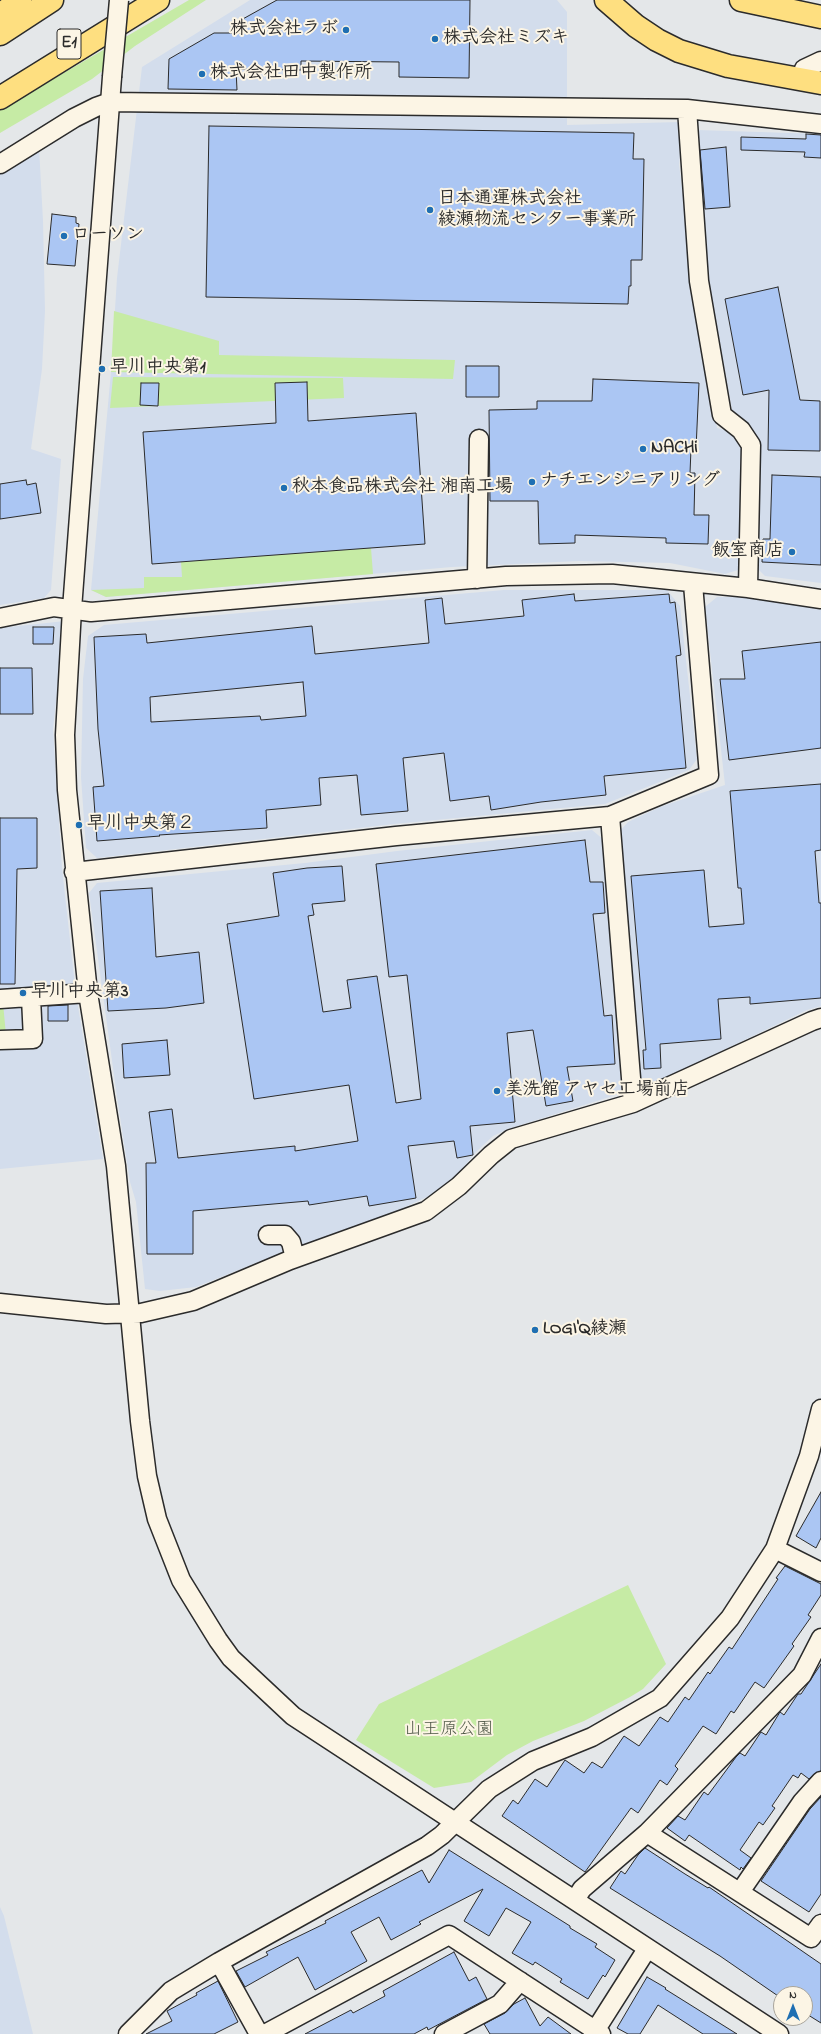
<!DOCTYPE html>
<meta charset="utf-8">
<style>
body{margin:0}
#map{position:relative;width:821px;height:2034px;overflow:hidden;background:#e4e7e9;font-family:"Indie Flower",sans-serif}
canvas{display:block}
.north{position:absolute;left:773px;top:1986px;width:40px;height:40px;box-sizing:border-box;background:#fcf5e5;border:1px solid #a8a49b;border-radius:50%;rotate:0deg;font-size:11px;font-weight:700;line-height:16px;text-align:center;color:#2b2b2b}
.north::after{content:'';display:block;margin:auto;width:14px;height:18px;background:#1f6fb2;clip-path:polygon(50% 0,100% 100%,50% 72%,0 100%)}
</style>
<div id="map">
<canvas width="821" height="2034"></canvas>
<div class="north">N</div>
</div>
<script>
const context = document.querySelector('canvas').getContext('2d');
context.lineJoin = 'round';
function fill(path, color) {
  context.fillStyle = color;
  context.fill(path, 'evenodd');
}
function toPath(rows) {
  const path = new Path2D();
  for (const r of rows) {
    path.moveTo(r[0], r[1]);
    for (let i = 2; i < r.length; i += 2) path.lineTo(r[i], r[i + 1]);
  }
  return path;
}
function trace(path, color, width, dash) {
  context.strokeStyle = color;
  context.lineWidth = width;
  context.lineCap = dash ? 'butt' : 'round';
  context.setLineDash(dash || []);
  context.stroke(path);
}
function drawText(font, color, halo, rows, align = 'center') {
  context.font = font + ' "Indie Flower","Klee One",sans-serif';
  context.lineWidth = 4;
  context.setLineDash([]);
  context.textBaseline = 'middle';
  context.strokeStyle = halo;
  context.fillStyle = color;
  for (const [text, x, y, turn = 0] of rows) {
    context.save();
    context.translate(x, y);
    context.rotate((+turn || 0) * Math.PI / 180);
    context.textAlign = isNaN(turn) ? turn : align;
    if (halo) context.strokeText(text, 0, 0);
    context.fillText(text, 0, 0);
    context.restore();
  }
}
fill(toPath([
 [250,0,557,0,567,12,567,125,680,122,681,146,679,165,709,383,717,428,736,433,742,447,741,569,725,574,670,563,579,561,452,567,106,597,91,590,111,372,117,278,142,67],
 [697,130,821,134,821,583,765,576,758,569,760,468,757,443,733,415,709,282,694,134],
 [39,147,43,221,45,311,42,369,31,449,61,459,51,590,44,598,0,605,0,166],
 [504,590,667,590,680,606,697,759,689,770,605,804,394,824,97,858,86,848,81,777,83,679,88,636,104,625],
 [717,597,749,597,821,608,821,1006,807,1010,651,1085,638,1087,619,832,628,822,660,807,725,785,705,607],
 [65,621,53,729,62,868,76,994,103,1159,0,1169,0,628],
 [592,830,604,840,624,1085,619,1094,508,1129,493,1136,476,1152,455,1178,431,1195,390,1214,286,1251,196,1287,160,1291,145,1289,136,1202,130,1182,117,1097,89,893,97,883,305,863,397,851],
 [0,1907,4,1916,33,2034,0,2034]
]), '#d3ddec');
fill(toPath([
 [189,0,206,0,135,46,92,79,0,133,0,110],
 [114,311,219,341,219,355,455,360,453,379,111,372],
 [113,377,343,378,344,398,110,408],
 [371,548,373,574,106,597,91,590,144,588,144,577,182,577,181,562],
 [3,1003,6,1035,0,1035,0,1004],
 [628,1585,666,1664,643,1689,630,1697,584,1721,533,1741,507,1755,471,1782,434,1788,356,1740,379,1704]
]), '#c6eba5');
const building = toPath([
 [277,0,470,0,469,78,399,77,399,62,301,61,301,70,236,69,237,90,168,89,169,59,214,33,241,33,241,20,277,0],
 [209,126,634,133,633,159,644,159,642,260,631,260,631,286,629,286,628,304,206,297,209,126],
 [806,134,821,135,821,158,804,157,805,152,741,150,741,137,806,139,806,134],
 [726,147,730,207,705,209,700,150,726,147],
 [52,214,76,217,76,223,79,224,75,266,47,264,52,214],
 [778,287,800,400,820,401,820,451,768,450,769,390,743,395,725,299,778,287],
 [466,366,499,366,499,397,466,397,466,366],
 [593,379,699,383,696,449,691,449,690,473,695,473,694,515,709,515,708,544,666,543,666,538,575,535,575,543,539,544,538,501,490,501,489,410,537,409,537,401,592,401,593,379],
 [307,382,308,421,416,413,425,544,152,564,143,432,276,423,275,383,307,382],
 [141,383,159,383,158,406,140,405,141,383],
 [772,475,821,477,821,565,762,562,763,539,770,539,772,475],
 [26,480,27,485,36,483,41,513,0,519,0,484,26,480],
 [574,594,575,601,669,594,670,603,675,602,681,655,676,656,686,768,604,776,606,795,541,802,491,810,489,796,450,801,444,753,403,758,408,811,361,815,357,775,319,778,321,805,266,810,267,828,159,835,160,836,97,841,93,787,104,786,98,729,94,637,146,634,147,643,312,626,315,654,429,643,425,600,442,598,445,624,524,616,522,600,574,594],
 [303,682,306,716,261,720,260,716,151,722,150,697,303,682],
 [33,627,54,627,53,644,33,644,33,627],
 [821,642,821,748,729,760,720,679,745,679,742,651,821,642],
 [0,668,32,668,33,714,0,714,0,668],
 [821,784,821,850,815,851,819,903,821,903,821,998,750,1004,750,997,718,999,721,1039,660,1044,661,1068,644,1069,643,1050,646,1050,631,876,704,870,709,927,744,924,741,888,738,888,730,791,821,784],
 [0,818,37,818,37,868,17,869,15,984,0,984,0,818],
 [585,840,590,882,603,882,605,913,593,914,604,1016,612,1015,615,1064,567,1067,573,1101,546,1106,533,1030,507,1033,515,1122,470,1126,473,1155,457,1158,454,1141,408,1146,416,1198,369,1206,367,1196,309,1205,308,1201,193,1211,193,1254,147,1254,146,1163,156,1163,149,1112,172,1109,178,1158,295,1146,295,1151,358,1141,349,1085,254,1099,227,924,279,916,273,873,307,868,342,866,345,901,312,904,314,915,308,916,323,1012,351,1008,347,980,377,976,396,1103,421,1099,407,975,389,977,376,864,585,840],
 [152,888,156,957,199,952,204,1003,166,1008,108,1011,100,891,152,888],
 [68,1005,68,1021,48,1021,48,1006,68,1005],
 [167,1040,170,1075,124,1078,122,1044,167,1040],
 [821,1492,821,1538,816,1548,796,1536,821,1492],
 [785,1566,821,1584,821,1595,808,1615,811,1617,792,1644,794,1646,764,1688,755,1682,734,1713,731,1711,716,1734,703,1726,675,1766,678,1769,667,1785,660,1780,638,1813,631,1808,585,1872,502,1816,513,1800,518,1804,535,1779,547,1787,565,1760,584,1773,592,1762,602,1768,624,1736,639,1746,660,1717,668,1722,685,1697,689,1700,708,1672,710,1674,729,1647,732,1649,778,1579,776,1578,785,1566],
 [821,1664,821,1771,814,1774,809,1779,801,1773,798,1778,793,1775,772,1806,775,1808,763,1825,759,1822,740,1850,751,1858,743,1869,741,1867,740,1870,689,1835,685,1841,667,1828,678,1816,685,1820,704,1792,708,1795,736,1757,740,1753,745,1756,761,1732,766,1735,780,1712,784,1715,798,1694,801,1694,821,1664],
 [821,1797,821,1894,809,1912,761,1881,810,1809,821,1797],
 [645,1848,685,1874,708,1888,709,1887,821,1964,821,2023,805,2013,805,1994,781,1994,781,1998,720,1956,610,1888,621,1871,625,1874,638,1855,645,1848],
 [449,1850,570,1926,570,1928,597,1944,595,1947,615,1960,605,1977,603,1975,588,1999,560,1982,562,1979,535,1962,533,1965,512,1953,531,1922,506,1908,489,1936,464,1921,483,1889,419,1922,421,1924,391,1940,379,1917,351,1932,367,1961,315,1990,298,1957,245,1987,236,1971,268,1955,266,1952,326,1923,325,1921,422,1870,429,1883,449,1850],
 [454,1952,469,1981,476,1977,487,1999,428,2030,427,2027,414,2034,305,2034,351,2010,353,2013,385,1996,383,1991,454,1952],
 [647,1977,666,1988,665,1989,737,2034,703,2034,658,2005,640,2034,628,2034,617,2028,647,1977],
 [218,1981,238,2022,214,2034,146,2034,172,2021,167,2011,197,1995,196,1993,218,1981],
 [525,1998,540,2026,548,2017,571,2034,490,2034,484,2024,505,2013,514,2004,525,1998]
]);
fill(building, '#abc6f3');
trace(building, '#2b2b2b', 1);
const minor = toPath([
 [804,69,821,61],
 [112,77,72,609,65,735,67,790,88,993,116,1166,140,1421,147,1476,157,1519,181,1580,218,1640,231,1658,293,1716,779,2034],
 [687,109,699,281,722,415,741,430,751,445,748,588],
 [0,164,74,118,96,107,110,102,687,109,821,124],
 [477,579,479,439],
 [0,618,54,607,91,612,506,576,612,574,748,588,821,599],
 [610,816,633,1103],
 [74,872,396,836,610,816,709,775,693,584],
 [0,999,88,993],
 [0,1040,33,1039,31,998],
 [268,1235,285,1235,291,1242,295,1258],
 [0,1303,106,1314,141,1313,193,1301,290,1260,426,1211,459,1186,491,1155,511,1139,633,1103,812,1021,821,1018],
 [775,1549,821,1572],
 [647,1833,802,1675,821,1638],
 [740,1892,802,1802,821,1781],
 [575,1900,582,1889,647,1833,811,1938,821,1924],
 [219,1962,259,2034],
 [128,2034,171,1991,219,1962,427,1846,442,1835,489,1789,533,1761,592,1737,660,1698,730,1618,775,1549,809,1456,821,1409],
 [265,2034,449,1935,601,2034],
 [444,2034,500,2004,520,1981],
 [593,2034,647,1949]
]);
const highway = toPath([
 [606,0,636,26,657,40,679,51,728,66,821,83],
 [741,0,821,17],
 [0,15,20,0],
 [0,34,52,0],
 [0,98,158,0]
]);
trace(minor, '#2b2b2b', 21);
trace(highway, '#2b2b2b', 25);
trace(minor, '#fcf5e5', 18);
trace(highway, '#fedf80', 22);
const minorBridge = toPath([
 [112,77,119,0]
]);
trace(minorBridge, '#2b2b2b', 21, []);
trace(minorBridge, '#fcf5e5', 18);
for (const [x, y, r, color] of [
 [346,30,4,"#1f6fb2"],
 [435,39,4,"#1f6fb2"],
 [202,74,4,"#1f6fb2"],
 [430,210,4,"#1f6fb2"],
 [64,236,4,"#1f6fb2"],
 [102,369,4,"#1f6fb2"],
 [643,449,4,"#1f6fb2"],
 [532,482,4,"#1f6fb2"],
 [284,488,4,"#1f6fb2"],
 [792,552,4,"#1f6fb2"],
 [79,825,4,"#1f6fb2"],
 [23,993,4,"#1f6fb2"],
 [497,1091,4,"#1f6fb2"],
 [535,1330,4,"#1f6fb2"]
]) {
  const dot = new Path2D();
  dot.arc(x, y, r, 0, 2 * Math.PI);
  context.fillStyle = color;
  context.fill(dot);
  trace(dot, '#fcf5e5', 1.5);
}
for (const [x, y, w] of [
 [69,44,24]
]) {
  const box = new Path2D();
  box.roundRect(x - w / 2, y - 15, w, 30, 3);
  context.fillStyle = '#fcf5e5';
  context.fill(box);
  trace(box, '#2b2b2b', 1);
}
drawText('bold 17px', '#2b2b2b', null, [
 ["E1",69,44]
]);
drawText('bold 18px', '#2b2b2b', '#fcf5e5', [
 ["株式会社ラボ",338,30,"right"],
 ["株式会社ミズキ",443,39],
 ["株式会社田中製作所",210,74],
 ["日本通運株式会社",438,200],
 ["綾瀬物流センター事業所",438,221],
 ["ローソン",72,236],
 ["早川中央第1",110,369],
 ["NACHi",651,449],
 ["ナチエンジニアリング",540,482],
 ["秋本食品株式会社 湘南工場",292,488],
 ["飯室商店",784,552,"right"],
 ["早川中央第２",87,825],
 ["早川中央第3",31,993],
 ["美洗館 アヤセ工場前店",505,1091],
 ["LOGI'Q綾瀬",543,1330]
], 'left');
drawText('18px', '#525b4a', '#fcf5e5', [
 ["山王原公園",449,1731]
]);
</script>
